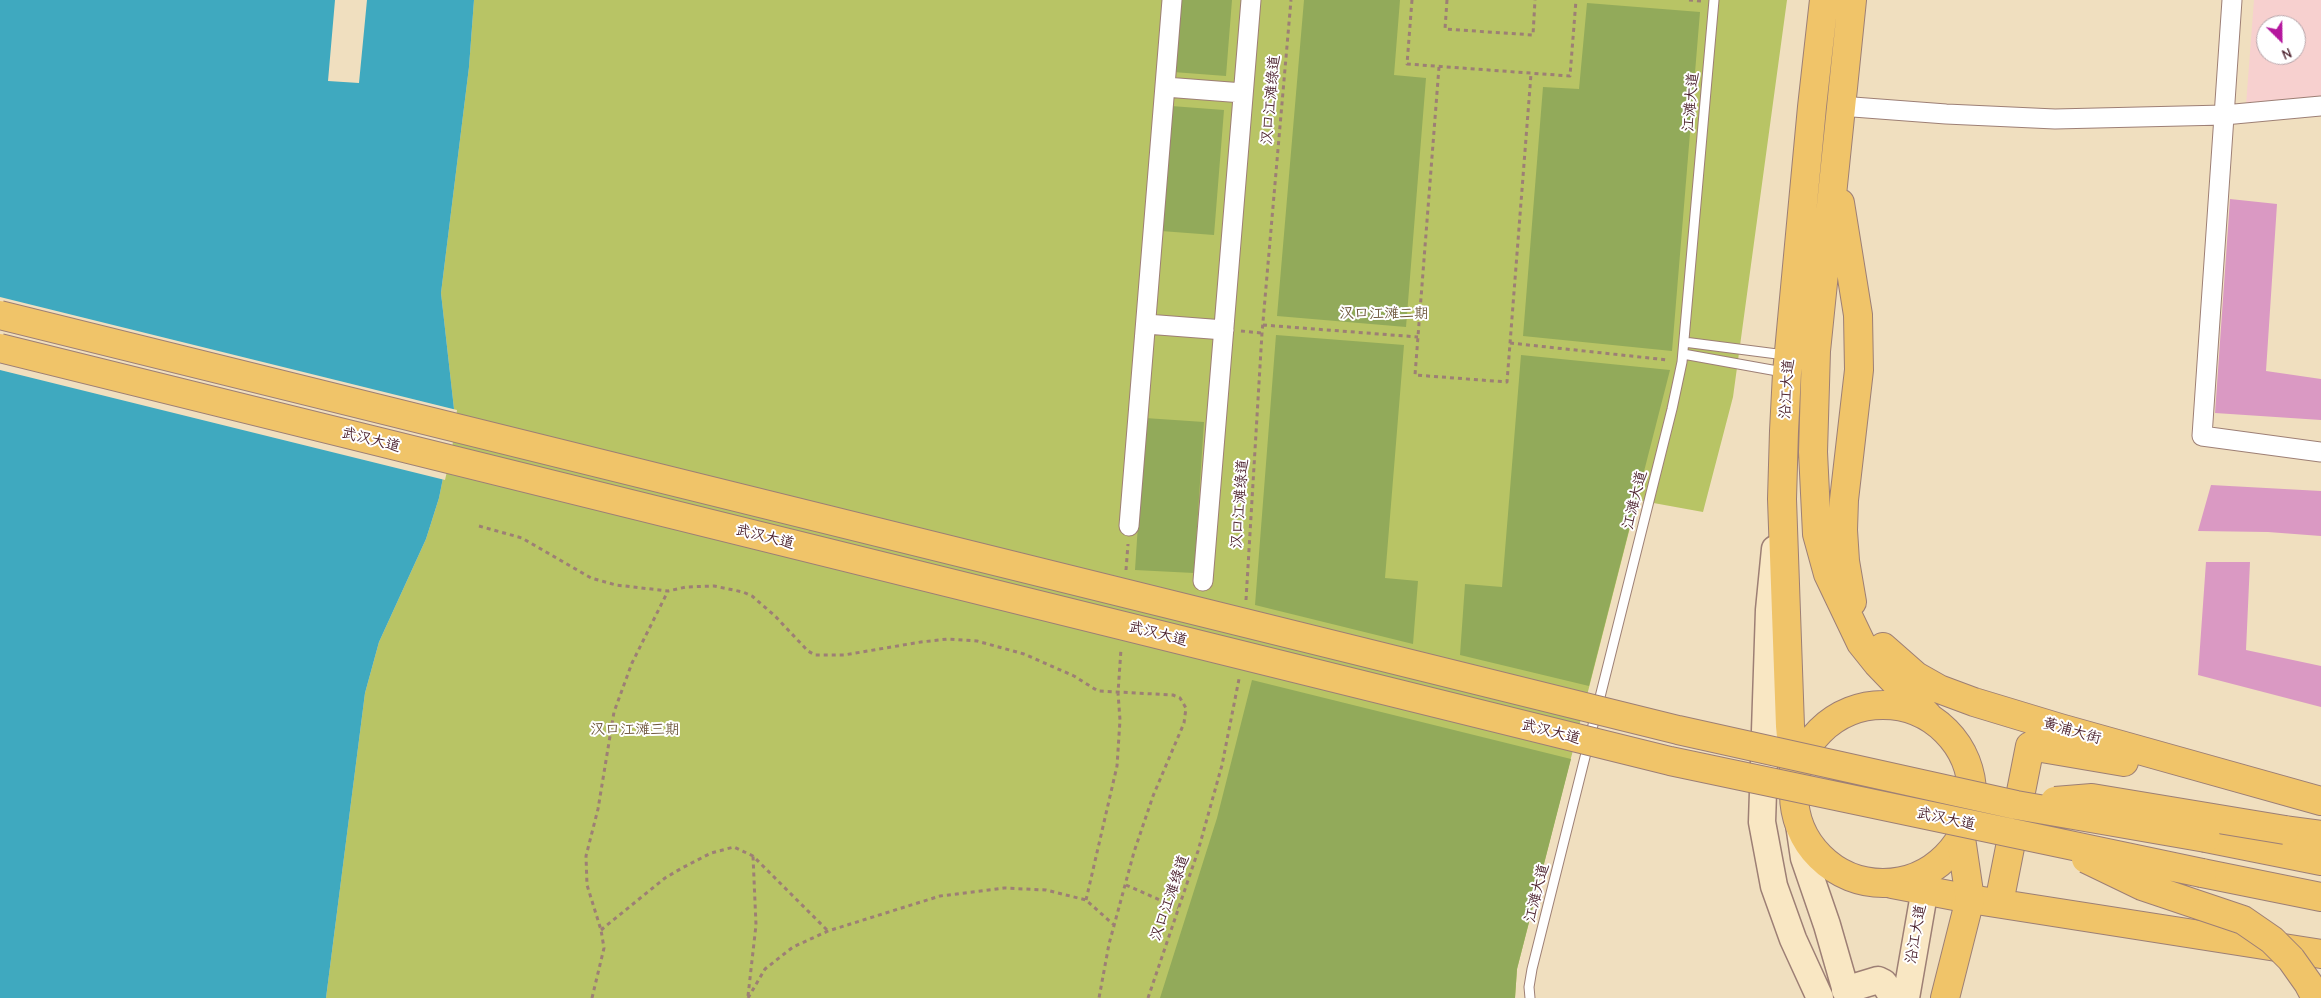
<!DOCTYPE html>
<meta charset="utf-8">
<style>
body{margin:0}
#map{position:relative;width:2321px;height:998px;overflow:hidden;background:#f0dfbf;font-family:"Comic Neue",sans-serif}
canvas{display:block}
.north{position:absolute;left:2256px;top:15px;width:50px;height:50px;box-sizing:border-box;background:#fff;border:1px solid #b7a5aa;border-radius:50%;rotate:157deg;font-size:14px;font-weight:700;line-height:20px;text-align:center;color:#4a1f2b}
.north::after{content:'';display:block;margin:auto;width:18px;height:22px;background:#b5179e;clip-path:polygon(50% 0,100% 100%,50% 72%,0 100%)}
</style>
<div id="map">
<canvas width="2321" height="998"></canvas>
<div class="north">N</div>
</div>
<script>
const context = document.querySelector('canvas').getContext('2d');
context.lineJoin = 'round';
function fill(path, color) {
  context.fillStyle = color;
  context.fill(path, 'evenodd');
}
function toPath(rows) {
  const path = new Path2D();
  for (const r of rows) {
    if (r.length === 3) {
      path.moveTo(r[0] + r[2], r[1]);
      path.arc(r[0], r[1], r[2], 0, 2 * Math.PI);
      continue;
    }
    path.moveTo(r[0], r[1]);
    for (let i = 2; i < r.length; i += 2) path.lineTo(r[i], r[i + 1]);
  }
  return path;
}
function trace(path, color, width, dash) {
  context.strokeStyle = color;
  context.lineWidth = width;
  context.lineCap = dash ? 'butt' : 'round';
  context.setLineDash(dash || []);
  context.stroke(path);
}
function drawText(font, color, halo, rows, align = 'center') {
  context.font = font + ' "Comic Neue","LXGW WenKai TC",sans-serif';
  context.lineWidth = 4;
  context.setLineDash([]);
  context.textBaseline = 'middle';
  context.strokeStyle = halo;
  context.fillStyle = color;
  for (const [text, x, y, turn = 0] of rows) {
    context.save();
    context.translate(x, y);
    context.rotate((+turn || 0) * Math.PI / 180);
    context.textAlign = isNaN(turn) ? turn : align;
    if (halo) context.strokeText(text, 0, 0);
    context.fillText(text, 0, 0);
    context.restore();
  }
}
fill(toPath([
 [2254,0,2321,0,2321,96,2246,105],
 [2266,25,2296,25,2296,55,2266,55]
]), '#f7d0cf');
fill(toPath([
 [474,0,1787,0,1733,397,1703,512,1637,500,1517,969,1515,998,326,998,365,693,379,642,426,539,439,498,449,448,454,409,441,293,469,67]
]), '#b8c465');
fill(toPath([
 [1179,0,1232,0,1226,76,1173,72],
 [1304,0,1400,0,1394,75,1426,78,1406,327,1277,316],
 [1587,3,1700,12,1672,351,1523,336,1543,87,1579,89],
 [1171,106,1224,110,1214,235,1161,231],
 [1276,335,1404,345,1385,578,1418,581,1413,644,1255,605],
 [1521,355,1670,370,1589,686,1460,655,1465,584,1502,587],
 [1145,418,1204,422,1194,573,1135,570],
 [1252,680,1571,759,1517,969,1515,998,1160,998,1217,818]
]), '#92aa5a');
fill(toPath([
 [0,0,474,0,469,67,441,293,454,409,449,448,439,498,426,539,379,642,365,693,326,998,0,998]
]), '#3fa9bf');
fill(toPath([
 [335,0,367,0,359,83,328,81],
 [0,297,457,410,452,449,445,480,0,370]
]), '#f0dfbf');
fill(toPath([
 [2230,199,2277,204,2266,371,2321,379,2321,420,2215,413],
 [2211,485,2321,491,2321,536,2268,532,2198,531],
 [2206,562,2250,562,2246,650,2321,666,2321,707,2198,675]
]), '#da99c3');
const lane = toPath([
 [1684,342,1785,355],
 [1683,354,1783,372],
 [1530,998,1529,987,1532,969,1672,409,1682,362,1714,0]
]);
const street = toPath([
 [2232,0,2202,436,2321,452],
 [1165,87,1243,93],
 [1840,106,1946,114,2055,119,2224,115,2321,106],
 [1146,324,1224,330],
 [1129,526,1172,0],
 [1203,581,1251,0]
]);
const secondary = toPath([
 [1775,549,1769,610,1762,822,1774,886,1793,939,1820,998],
 [1799,824,1804,858,1827,925,1848,998],
 [1845,990,1878,980,1884,983,1893,998],
 [1906,998,1928,871]
]);
const primary = toPath([
 [1852,0,1816,351,1813,452,1817,534,1828,574,1861,643,1877,663,1928,716],
 [1840,203,1858,315,1859,370,1844,500,1843,530,1845,561,1852,602],
 [1883,647,1916,676,1939,689,1974,702,2060,728,2321,801],
 [1883,794,89],
 [1795,778,1790,726,1782,499,1784,431,1787,373,1812,107,1824,0],
 [1892,884,1970,899,2321,954],
 [1999,903,2030,746,2124,762]
]);
const highway = toPath([
 [2285,830,2321,835],
 [2206,838,2321,861],
 [2202,873,2321,897],
 [1945,998,1970,899,1961,838]
]);
trace(lane, '#9d7f75', 11);
trace(street, '#9d7f75', 21);
trace(secondary, '#9d7f75', 29);
trace(primary, '#9d7f75', 30);
trace(highway, '#9d7f75', 30);
trace(toPath([
 [1412,0,1407,64,1570,76,1576,0],
 [1447,0,1445,29,1533,35,1535,0],
 [1689,0,1701,1],
 [1439,67,1415,375,1507,382,1531,74],
 [1263,325,1418,337],
 [1241,331,1262,333],
 [1510,343,1668,360],
 [479,526,522,538,591,578,616,585,668,591,686,587,714,586,743,592,752,596,775,616,808,651,815,655,844,655,921,642,948,639,977,641,1024,654,1074,676,1098,691,1173,695,1180,698,1186,708,1184,723,1153,796,1134,852,1109,944,1099,998],
 [1126,570,1128,544],
 [1246,600,1262,333,1291,0],
 [1126,885,1178,908],
 [1086,900,1117,766,1120,720,1118,693,1121,649],
 [601,930,665,878,682,868,711,853,734,847,753,856,828,931],
 [748,996,756,925,753,856],
 [592,998,604,948,601,930,587,885,586,856,598,809,614,712,632,663,668,591],
 [748,998,765,969,793,947,828,931,940,896,1004,888,1046,890,1086,900,1114,925],
 [1148,998,1198,851,1222,765,1239,679]
]), '#9d7f75', 3, [4, 4]);
trace(lane, '#fff', 9);
trace(street, '#fff', 19);
trace(secondary, '#f9e7c3', 26);
trace(primary, '#f0c469', 28);
trace(highway, '#f0c469', 28);
const highwayBridge = toPath([
 [0,315,1678,730,2016,805,2206,838],
 [0,348,1670,761,2202,873],
 [2055,801,2092,798,2285,830],
 [2086,859,2142,886,2243,920,2272,940,2291,959,2308,983,2316,998]
]);
trace(highwayBridge, '#9d7f75', 30, []);
trace(highwayBridge, '#f0c469', 28);
drawText('15px', '#4a1f2b', '#fff', [
 ["汉口江滩绿道",1271,100,-85],
 ["江滩大道",1691,102,-85],
 ["沿江大道",1787,389,-86],
 ["武汉大道",371,440,14],
 ["江滩大道",1635,500,-76],
 ["汉口江滩绿道",1240,504,-86],
 ["武汉大道",765,537,14],
 ["武汉大道",1158,634,14],
 ["黄浦大街",2072,731,16],
 ["武汉大道",1551,732,14],
 ["武汉大道",1946,819,12],
 ["江滩大道",1537,893,-76],
 ["汉口江滩绿道",1170,898,-71],
 ["沿江大道",1916,934,-80]
]);
drawText('15px', '#70593f', '#fff', [
 ["汉口江滩二期",1384,314],
 ["汉口江滩三期",635,730]
]);
</script>
